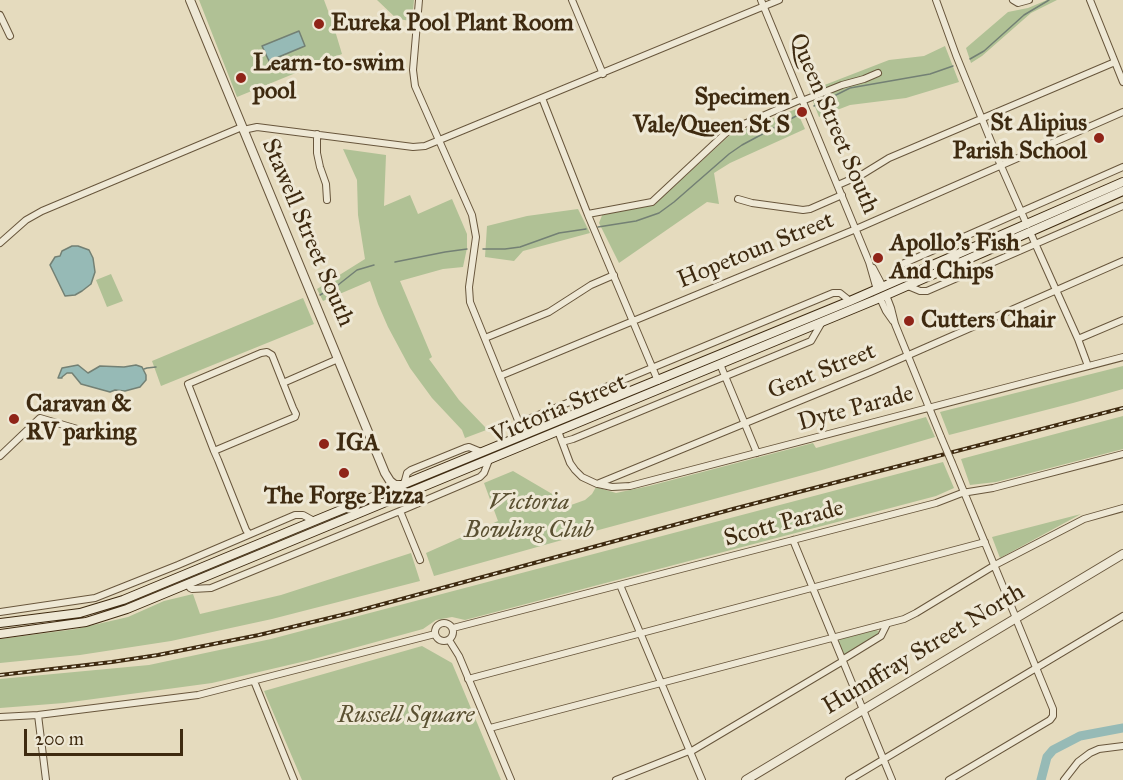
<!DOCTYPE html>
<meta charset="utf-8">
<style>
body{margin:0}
#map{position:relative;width:1123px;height:780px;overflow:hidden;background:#e5dbbe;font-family:"IM FELL Great Primer",serif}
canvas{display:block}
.scale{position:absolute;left:24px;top:729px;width:159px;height:27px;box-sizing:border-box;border:3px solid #3e2a10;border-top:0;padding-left:8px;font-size:18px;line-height:21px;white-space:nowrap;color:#3e2a10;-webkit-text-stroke:4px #eee8d5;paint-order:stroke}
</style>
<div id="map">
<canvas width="1123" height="780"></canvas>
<div class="scale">200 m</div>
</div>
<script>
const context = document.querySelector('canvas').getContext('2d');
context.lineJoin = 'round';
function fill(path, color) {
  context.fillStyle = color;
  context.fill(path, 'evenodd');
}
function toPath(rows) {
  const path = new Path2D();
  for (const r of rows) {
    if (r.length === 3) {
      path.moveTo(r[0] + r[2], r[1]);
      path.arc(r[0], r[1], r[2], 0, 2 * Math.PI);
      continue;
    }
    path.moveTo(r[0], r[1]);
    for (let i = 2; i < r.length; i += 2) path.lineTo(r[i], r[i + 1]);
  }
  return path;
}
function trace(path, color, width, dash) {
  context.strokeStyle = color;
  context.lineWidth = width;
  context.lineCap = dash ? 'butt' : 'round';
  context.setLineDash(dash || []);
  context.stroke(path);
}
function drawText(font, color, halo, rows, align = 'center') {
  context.font = font + ' "IM FELL Great Primer",serif';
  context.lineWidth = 6;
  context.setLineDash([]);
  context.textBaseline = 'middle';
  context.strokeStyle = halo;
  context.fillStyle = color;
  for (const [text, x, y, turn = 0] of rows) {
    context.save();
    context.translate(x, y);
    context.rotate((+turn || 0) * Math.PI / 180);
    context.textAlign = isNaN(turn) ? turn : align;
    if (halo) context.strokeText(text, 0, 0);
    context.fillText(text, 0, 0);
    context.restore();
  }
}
fill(toPath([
 [199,0,324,0,333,24,342,54,237,97],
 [377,0,414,0,412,21,397,19],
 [1047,0,1057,0,1031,13,982,56,971,63,966,48,1008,12,1028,8],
 [945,46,959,82,906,98,850,105,819,117,809,91,889,60,924,56],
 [796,109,805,129,730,163,714,173,719,204,707,202,619,263,599,223,603,213,654,205,730,135],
 [343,149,386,155,384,206,410,195,418,214,452,199,467,234,467,248,463,267,443,269,400,281,432,357,429,359,459,400,485,427,489,429,465,438,462,430,432,398,410,368,388,327,378,304,370,281,323,301,317,289,365,259,358,215,357,180],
 [578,209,590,233,523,251,514,261,485,257,487,226,527,216],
 [111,274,123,301,107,307,96,280],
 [303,298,314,324,161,386,152,361],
 [1123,366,1123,389,1073,403,949,435,940,412],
 [1123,416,1123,449,996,482,970,485,961,459],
 [926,417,935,437,822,470,580,535,434,576,426,553,498,521,484,483,513,471,571,505,585,500,592,494,596,487,616,493,649,486,813,443,816,448],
 [943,462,954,488,936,496,465,620,452,617,436,620,423,629,310,660,212,683,64,703,0,708,0,679,149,665,271,639],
 [1081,514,1000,558,992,537],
 [411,553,420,581,272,619,171,641,80,655,0,663,0,639,76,629,128,617,164,601,193,594,200,614,281,595],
 [876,630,879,631,877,635,845,655,843,654,838,643,840,639],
 [422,646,452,663,501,780,302,780,264,691]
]), '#b0c195');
const water = toPath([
 [299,31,305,46,269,61,262,46,299,31],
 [72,246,78,246,89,250,93,258,95,272,91,284,82,291,75,295,65,296,50,265,55,257,60,256,62,251,72,246],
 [78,365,88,373,100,366,124,367,136,365,142,367,146,375,146,380,140,387,125,391,115,390,110,392,81,384,72,373,67,373,62,377,62,378,58,378,62,368,78,365]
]);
fill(water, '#96bab6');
trace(water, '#738074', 1.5);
trace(toPath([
 [970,59,984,51,1024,15,1049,0],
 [814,106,850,88,930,74,953,66],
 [598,227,636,221,659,213,674,202,729,154,742,145,798,115],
 [483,249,505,249,520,247,559,233,586,229],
 [395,262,445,252,467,249],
 [320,295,338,285,357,270,374,265],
 [144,369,147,368,156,367]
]), '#738074', 1.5);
trace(toPath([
 [1041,780,1047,757,1053,750,1080,736,1123,728]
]), '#96bab6', 9);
const minor = toPath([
 [419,0,413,70,415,86,472,215,476,237,469,287,470,302,524,435],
 [572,0,603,74],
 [761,0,869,262,877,290],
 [936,0,956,55,1001,166,1027,225],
 [1013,0,1018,3,1029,0],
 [1090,0,1123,82],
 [0,15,10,36],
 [542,98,588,215,658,381],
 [802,101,842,85,864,79,878,73],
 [243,130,257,127,413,147,425,146,779,0],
 [317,134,317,153,320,167,326,184,327,200],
 [838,185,863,174,889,158,1115,62],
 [738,199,752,203,803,210,810,209,842,195],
 [588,214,652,202,728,131,802,99],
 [1030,232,1078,339,1088,366],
 [0,243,26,220,42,211,242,127],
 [873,268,883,287],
 [892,283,895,272,900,265,1123,167],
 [908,286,920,291,927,291,1123,206],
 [886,295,891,308,895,324,941,437],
 [880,298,886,311,893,321],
 [485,338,549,312,591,285,614,275],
 [1078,339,1123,320],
 [720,364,757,453],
 [500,376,856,229,1123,112],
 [283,383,338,359],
 [519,423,833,293,840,293,850,301],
 [558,431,570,463,575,470,582,477,597,484,870,372,1123,261],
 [562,442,573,439,811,341,822,322],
 [214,451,295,417,296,414,293,408,272,355,267,352,261,353,188,384,214,451,218,460,246,530,249,534],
 [0,456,40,418,91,433],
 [952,463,1016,618],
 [404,484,407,473,411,470,465,448,469,447,481,452],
 [598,484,612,487,630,486,1123,357],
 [400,511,420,560],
 [793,540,892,780],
 [188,584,190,588,192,589,211,588,400,511,480,477,484,473,489,460],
 [620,585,702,780],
 [0,612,95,598,178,565,295,515,303,515,314,521],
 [444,632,9],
 [453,628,936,503,962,493,993,488,1123,454],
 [449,640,459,656,511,780],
 [842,660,881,636,887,624],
 [468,679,985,542],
 [254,681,294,780],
 [38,715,46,780],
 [0,717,38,715,198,695,435,634],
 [490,728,904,619,916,613,995,565,1084,519,1123,508],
 [690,752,843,661],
 [616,780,689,751],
 [849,780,1123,616],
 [949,780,1050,720,1053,716,1053,709,1016,619],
 [1064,780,1078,762,1090,753,1099,749,1123,746]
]);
const tertiary = toPath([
 [190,0,385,473,390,481,395,485,400,485],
 [746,780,1123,554]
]);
const secondary = toPath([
 [0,623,80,613,123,600,314,521,850,301,1123,182],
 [0,634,86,622,127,609,875,300,1123,191]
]);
trace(minor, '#68563c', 8);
trace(tertiary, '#68563c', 10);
trace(secondary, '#3e2a10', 10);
trace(minor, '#eee8d5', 6);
trace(tertiary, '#eee8d5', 8);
trace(secondary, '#eee8d5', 8);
const rail = toPath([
 [0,675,112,662,158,655,259,635,350,613,733,509,1123,408]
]);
trace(rail, '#3e2a10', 4);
trace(rail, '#eee8d5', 1.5, [4.5]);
const minorBridge = toPath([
 [941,437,952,463]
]);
trace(minorBridge, '#68563c', 8, []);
trace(minorBridge, '#eee8d5', 6);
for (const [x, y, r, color] of [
 [319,24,6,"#8f2418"],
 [241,78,6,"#8f2418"],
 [802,112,6,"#8f2418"],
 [1099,138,6,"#8f2418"],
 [878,258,6,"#8f2418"],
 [909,321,6,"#8f2418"],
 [14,419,6,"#8f2418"],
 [324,444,6,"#8f2418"],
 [344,473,6,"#8f2418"]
]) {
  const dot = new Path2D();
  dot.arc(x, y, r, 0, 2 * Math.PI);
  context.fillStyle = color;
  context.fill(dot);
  trace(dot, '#eee8d5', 2);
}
drawText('bold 24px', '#3e2a10', '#eee8d5', [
 ["Eureka Pool Plant Room",331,24],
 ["Learn-to-swim",253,64],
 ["pool",253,92],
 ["Specimen",790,98,"right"],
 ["Vale/Queen St S",790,126,"right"],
 ["St Alipius",1087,124,"right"],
 ["Parish School",1087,152,"right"],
 ["Apollo’s Fish",890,244],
 ["And Chips",890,272],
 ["Cutters Chair",921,321],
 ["Caravan &",26,405],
 ["RV parking",26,433],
 ["IGA",336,444],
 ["The Forge Pizza",344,497,"center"]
], 'left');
drawText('24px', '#3e2a10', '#eee8d5', [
 ["Queen Street South",833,124,67],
 ["Stawell Street South",307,233,67],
 ["Hopetoun Street",756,251,-22],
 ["Gent Street",822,372,-22],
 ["Dyte Parade",856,409,-15],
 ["Victoria Street",559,410,-23],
 ["Scott Parade",784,524,-15],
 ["Humffray Street North",924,650,-31]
]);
drawText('italic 24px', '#5a5031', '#eee8d5', [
 ["Victoria",529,503],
 ["Bowling Club",529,531],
 ["Russell Square",406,716]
]);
</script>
